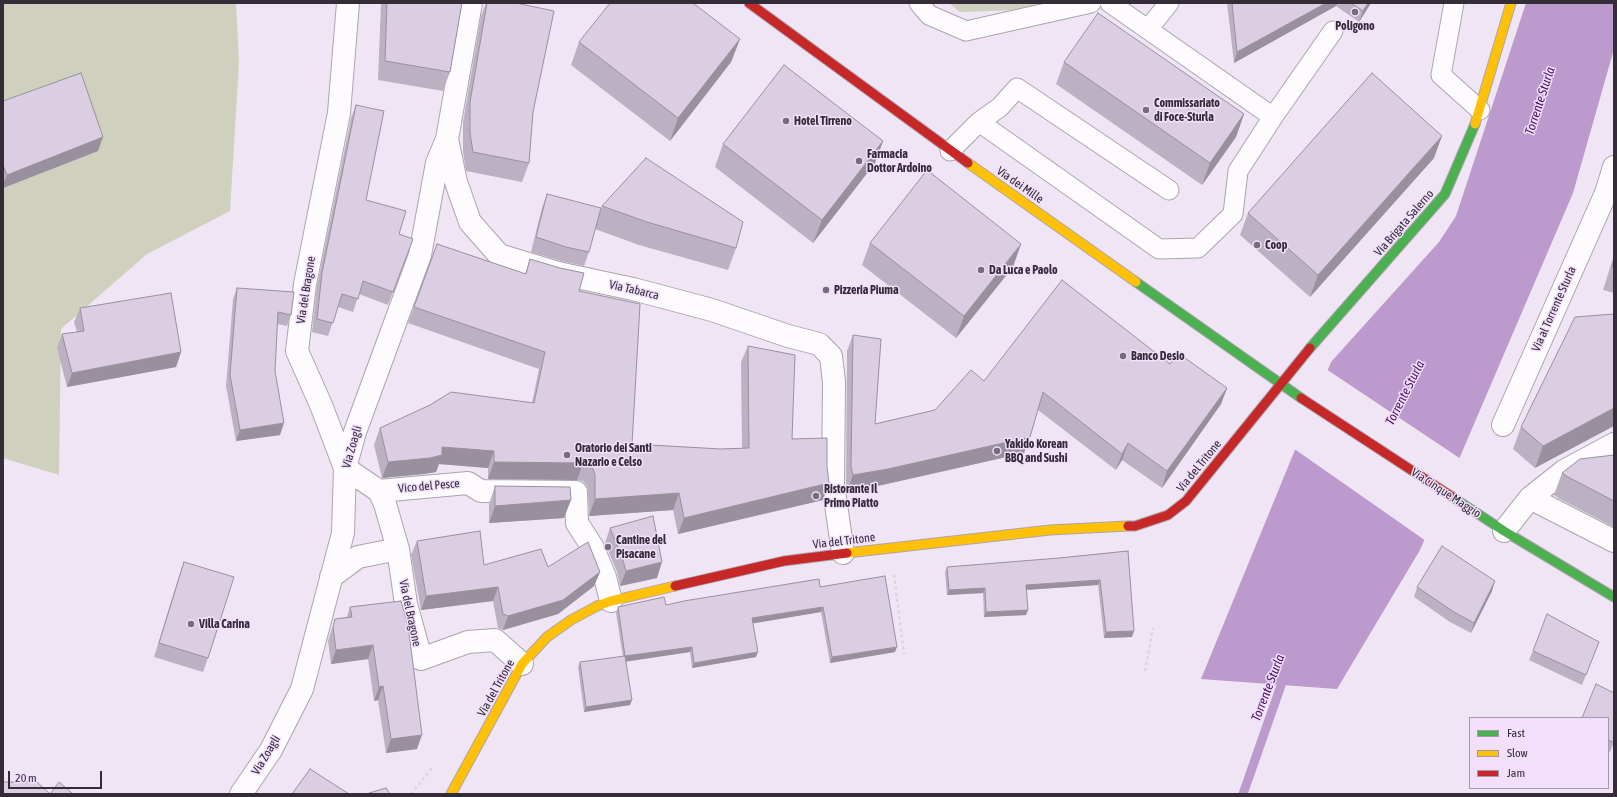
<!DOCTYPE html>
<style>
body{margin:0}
#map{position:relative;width:1617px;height:797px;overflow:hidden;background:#efe5f5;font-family:"Asap Condensed",sans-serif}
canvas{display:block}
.frame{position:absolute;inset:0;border:4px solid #342d38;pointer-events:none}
.legend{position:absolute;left:1469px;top:717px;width:140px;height:72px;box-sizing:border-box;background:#f1dffb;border:1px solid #a598ad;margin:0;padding:5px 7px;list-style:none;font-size:12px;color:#342d38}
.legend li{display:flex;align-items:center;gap:8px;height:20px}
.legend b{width:20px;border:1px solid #a598ad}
.scale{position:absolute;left:8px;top:771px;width:94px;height:18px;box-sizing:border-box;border:2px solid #342d38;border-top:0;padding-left:5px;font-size:12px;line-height:14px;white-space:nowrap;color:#342d38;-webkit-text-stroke:3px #f1dffb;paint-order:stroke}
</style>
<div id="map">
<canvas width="1617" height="797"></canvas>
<div class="frame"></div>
<ul class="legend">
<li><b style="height:5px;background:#4caf50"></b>Fast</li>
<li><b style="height:5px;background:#ffc107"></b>Slow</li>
<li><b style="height:5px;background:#c62828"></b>Jam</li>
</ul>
<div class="scale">20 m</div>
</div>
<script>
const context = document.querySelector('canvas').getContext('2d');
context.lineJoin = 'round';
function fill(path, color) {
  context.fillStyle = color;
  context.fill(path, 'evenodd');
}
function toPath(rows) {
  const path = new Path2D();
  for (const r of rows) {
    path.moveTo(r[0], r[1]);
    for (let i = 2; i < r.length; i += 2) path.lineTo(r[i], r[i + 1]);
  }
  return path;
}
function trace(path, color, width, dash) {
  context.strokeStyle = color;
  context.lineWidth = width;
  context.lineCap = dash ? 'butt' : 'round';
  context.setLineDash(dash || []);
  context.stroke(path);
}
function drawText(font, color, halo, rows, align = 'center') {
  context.font = font + ' "Asap Condensed",sans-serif';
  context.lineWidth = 3;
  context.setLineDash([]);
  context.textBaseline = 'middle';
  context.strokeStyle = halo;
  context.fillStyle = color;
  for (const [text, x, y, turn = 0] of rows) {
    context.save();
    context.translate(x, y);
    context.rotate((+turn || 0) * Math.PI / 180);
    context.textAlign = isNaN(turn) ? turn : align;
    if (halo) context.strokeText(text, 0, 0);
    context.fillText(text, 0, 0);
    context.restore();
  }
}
fill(toPath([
 [3,3,236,3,239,62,230,211,147,254,61,329,59,475,3,458],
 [949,3,1040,3,1019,10,960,12]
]), '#cfd1be');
fill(toPath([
 [1526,3,1614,3,1614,49,1573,193,1420,550,1337,689,1201,679,1331,362,1439,242,1456,216]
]), '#bc9acd');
fill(toPath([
 [1326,369,1461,459,1426,541,1293,448]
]), '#efe5f5');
trace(toPath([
 [1243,794,1285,674]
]), '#bc9acd', 9);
const lane = toPath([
 [919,3,929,15,966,31,1091,3],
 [1110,3,1273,117],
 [1454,3,1441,75,1480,110],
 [1148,29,1169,3],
 [979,122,1159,249,1198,248,1233,214,1238,171,1273,117,1333,31],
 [950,151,979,122,1000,107,1017,88,1169,190]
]);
const street = toPath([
 [348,3,339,113,305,284,297,351,321,405,345,468,379,491,385,504,398,549,406,604,421,659,468,642,495,640,522,664],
 [471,3,447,139,456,182,470,222,499,255,558,273,633,289,712,310,788,336,819,344,831,356,834,382,833,484,843,553],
 [1503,425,1606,193,1614,167],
 [379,491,468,483,481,491,576,492,577,523,593,548,605,577,611,601],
 [1530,498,1614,541],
 [1504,531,1530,498,1564,471,1614,444],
 [331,577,358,557,398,549],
 [241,794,271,750,302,689,343,533,345,468,355,432,420,255,437,163,447,139]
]);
const fast = toPath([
 [1136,282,1301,398],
 [1310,348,1445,194,1475,124],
 [1451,496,1504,531,1614,597]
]);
const slow = toPath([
 [1475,124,1511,3],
 [968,163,1136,282],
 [847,553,1050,530,1128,526],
 [451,794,522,664,547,637,571,620,597,606,611,601,675,586]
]);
const jam = toPath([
 [749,3,968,163],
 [1301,398,1451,496],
 [1128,526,1135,526,1168,515,1186,501,1310,348],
 [675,586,784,561,847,553]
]);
trace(lane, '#aca4b0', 21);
trace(street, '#aca4b0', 24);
trace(fast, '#aca4b0', 11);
trace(slow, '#aca4b0', 11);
trace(jam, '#aca4b0', 11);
trace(toPath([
 [894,575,904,654],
 [1145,671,1153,628],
 [411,794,432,768]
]), '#d8d6da', 2.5, [3, 3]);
trace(lane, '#fdfbfe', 19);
trace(street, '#fdfbfe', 22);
trace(fast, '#4caf50', 9);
trace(slow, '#ffc107', 9);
trace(jam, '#c62828', 9);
fill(toPath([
 [381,3,462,3,450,72,443,91,378,80],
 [486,3,516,3,533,112,529,163,522,182,466,171,463,152,463,122,481,16],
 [1227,3,1371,3,1359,22,1336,6,1234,63],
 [740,39,731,62,670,141,571,65,579,42],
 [1064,62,1244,114,1236,137,1202,185,1056,84],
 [3,101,98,151,3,188],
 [356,105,366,200,399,234,413,239,388,305,359,294,353,312,338,307,328,336,312,332,317,286,351,118],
 [883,141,875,163,813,243,715,167,723,144],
 [1434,158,1310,297,1240,235,1248,213],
 [547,194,599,215,602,206,736,248,728,270,639,245,595,229,589,252,584,266,561,261,531,252,542,208],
 [870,243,1013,267,956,338,862,265],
 [437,244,525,274,530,259,579,291,632,444,721,449,742,448,741,362,748,346,823,500,678,534,673,510,589,516,588,492,587,486,583,481,577,480,488,479,488,468,439,464,436,472,424,474,382,478,374,445,380,428,532,403,539,369,408,323],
 [1614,255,1614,293,1603,290],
 [237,288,291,315,287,326,277,324,275,371,280,435,236,441,226,386,233,299],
 [80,308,181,352,176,367,67,387,57,348,62,334,77,332,74,322],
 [1614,314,1535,468,1513,449,1521,427],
 [853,335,875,424,935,410,984,381,1170,364,1227,388,1221,404,1162,488,1122,460,1116,470,1038,410,1030,437,1024,453,882,485,847,491,846,483,847,351],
 [1614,455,1614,527,1560,499,1554,495,1562,473],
 [495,486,564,518,489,523,489,504],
 [610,528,657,578,620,586,617,572,605,543],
 [417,541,484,565,548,567,600,572,594,586,558,614,503,630,498,628,493,601,421,610,411,555],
 [1128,551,1132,637,1104,638,1098,585,1026,590,1028,610,1026,615,984,617,983,593,947,595,945,572,947,567,1059,558],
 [184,562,208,658,203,672,154,657,179,576],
 [820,587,895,652,830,663,821,612,752,623,756,657,692,668,690,652,626,661,630,705,584,712,578,667,580,662,623,657,616,613,618,607,666,605],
 [1417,587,1492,591,1471,633,1450,622,1414,597],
 [401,601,417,749,386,753,378,700,374,701,368,659,331,664,328,641,335,619,347,617,350,607],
 [1599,642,1582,685,1529,660,1533,651],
 [1608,718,1614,742,1610,752,1608,751]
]), '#bcb1c2');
fill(toPath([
 [1326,3,1337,3,1336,6,1234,63,1237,52],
 [1368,3,1371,3,1359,22,1363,11],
 [740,39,731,62,670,141,678,118],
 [1244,114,1236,137,1202,185,1210,163],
 [1442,136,1434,158,1310,297,1318,275],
 [103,137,98,151,3,188,3,184,7,175],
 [883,141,875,163,813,243,822,220],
 [1021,244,1013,267,956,338,964,316],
 [181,352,176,367,67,387,72,373],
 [1227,388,1221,404,1162,488,1167,471],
 [1614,408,1614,426,1535,468,1543,446],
 [284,423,280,435,236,441,240,430],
 [1030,437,1024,453,882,485,847,491,853,475],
 [1128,443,1122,460,1116,470,1122,454],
 [442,447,494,451,488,468,439,464,436,472,424,474,382,478,388,462],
 [494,462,583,463,577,480,488,479],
 [829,483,823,500,678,534,684,518],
 [679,493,673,510,589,516,595,499],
 [571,500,564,518,489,523,495,506],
 [662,562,657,578,620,586,626,571],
 [600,572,594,586,558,614,503,630,508,616],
 [1100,580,1098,585,1024,590,1026,585],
 [1495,581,1492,591,1471,633,1474,623],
 [498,587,493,601,421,610,426,596],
 [985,588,983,593,947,595,949,590],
 [823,607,821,612,750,624,752,618],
 [1028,610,1026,615,984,617,986,612],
 [1134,631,1132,637,1104,638,1106,632],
 [373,645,368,659,331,664,336,650],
 [692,647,690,652,624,662,625,656],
 [897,647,895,652,830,663,832,657],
 [758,652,756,657,692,668,694,663],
 [383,686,378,700,374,701,379,687],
 [632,700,630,705,584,712,586,707],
 [422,735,417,749,386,753,391,739]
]), '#99909e');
const building = toPath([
 [387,3,462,3,450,72,385,61,387,3],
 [487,3,516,3,554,11,533,112,529,163,473,152,470,133,470,102,487,3],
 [610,3,693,3,740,39,678,118,579,42,610,3],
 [1232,3,1326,3,1237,52,1232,3],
 [1351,3,1368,3,1363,11,1351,3],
 [1098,13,1244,114,1210,163,1064,62,1098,13],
 [784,65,883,141,822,220,723,144,784,65],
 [81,73,103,137,7,175,3,165,3,101,81,73],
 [1372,73,1442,136,1318,275,1248,213,1372,73],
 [356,105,384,111,366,200,406,211,399,234,413,239,393,292,363,281,358,299,342,294,333,323,317,319,322,273,356,105],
 [646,158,743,222,736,248,647,222,602,206,646,158],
 [927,170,1021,244,964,316,870,243,927,170],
 [547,194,601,208,589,252,566,247,536,237,547,194],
 [437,244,526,274,530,259,560,268,584,273,579,291,640,304,632,444,721,449,749,448,748,346,795,355,792,439,827,438,827,467,829,483,684,518,679,493,595,499,595,475,593,469,589,465,583,463,494,462,494,451,442,447,442,455,430,458,388,462,380,428,430,405,451,392,534,403,545,352,414,307,437,244],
 [1614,259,1614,268,1612,267,1614,259],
 [1062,280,1170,364,1178,353,1227,388,1167,471,1128,443,1122,454,1043,392,1030,437,888,469,853,475,851,467,853,335,881,339,875,424,935,410,971,370,984,381,1062,280],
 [237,288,294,292,291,315,278,312,275,371,284,423,240,430,230,375,237,288],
 [171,293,181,352,72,373,62,334,84,331,80,308,171,293],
 [1614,314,1614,408,1543,446,1521,427,1575,317,1614,314],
 [1614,455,1614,501,1568,477,1562,473,1580,459,1614,455],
 [495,486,570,487,571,500,495,506,495,486],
 [653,516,662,562,626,571,622,557,610,528,653,516],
 [480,531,484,565,541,549,548,567,588,542,600,572,563,600,508,616,503,614,498,587,426,596,417,541,480,531],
 [1442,546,1495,581,1474,623,1454,612,1417,587,1442,546],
 [1128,551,1134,631,1106,632,1100,580,1026,585,1028,610,986,612,985,588,949,590,947,567,1059,558,1128,551],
 [184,562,234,577,208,658,159,643,184,562],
 [885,576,897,647,832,657,823,607,752,618,758,652,694,663,692,647,625,656,618,607,664,597,666,605,684,601,819,579,820,587,885,576],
 [401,601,408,625,422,735,391,739,383,686,379,687,373,645,336,650,333,627,335,619,352,617,350,607,401,601],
 [1547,614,1599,642,1586,675,1533,651,1547,614],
 [625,656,632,700,586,707,580,662,625,656],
 [1596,684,1614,693,1614,740,1613,742,1608,740,1608,718,1582,718,1596,684],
 [310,769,349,794,292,794,310,769],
 [3,782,37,782,50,794,59,782,73,794,3,794,3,782],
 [386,788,390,794,366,794,386,788]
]);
fill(building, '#dbcee2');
trace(building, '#99909e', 1);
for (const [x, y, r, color] of [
 [1355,12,4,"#756d7a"],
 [1146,110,4,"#756d7a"],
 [786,121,4,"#756d7a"],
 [859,161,4,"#756d7a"],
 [1257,245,4,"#756d7a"],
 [981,270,4,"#756d7a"],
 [826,290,4,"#756d7a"],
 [1123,356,4,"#756d7a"],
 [997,451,4,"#756d7a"],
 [567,455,4,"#756d7a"],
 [816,496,4,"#756d7a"],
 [608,547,4,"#756d7a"],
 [191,624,4,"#756d7a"]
]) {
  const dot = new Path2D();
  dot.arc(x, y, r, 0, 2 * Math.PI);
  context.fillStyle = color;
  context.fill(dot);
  trace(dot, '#f1dffb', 1.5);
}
drawText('bold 12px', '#342d38', '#f1dffb', [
 ["Poligono",1355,26,"center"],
 ["Commissariato",1154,103],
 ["di Foce-Sturla",1154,117],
 ["Hotel Tirreno",794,121],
 ["Farmacia",867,154],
 ["Dottor Ardoino",867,168],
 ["Coop",1265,245],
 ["Da Luca e Paolo",989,270],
 ["Pizzeria Piuma",834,290],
 ["Banco Desio",1131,356],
 ["Yakido Korean",1005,444],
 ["BBQ and Sushi",1005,458],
 ["Oratorio dei Santi",575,448],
 ["Nazario e Celso",575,462],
 ["Ristorante Il",824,489],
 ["Primo Piatto",824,503],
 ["Cantine del",616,540],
 ["Pisacane",616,554],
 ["Villa Carina",199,624]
], 'left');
drawText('12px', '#342d38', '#f1dffb', [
 ["Via dei Mille",1020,185,35],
 ["Via Brigata Salerno",1404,223,-49],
 ["Via del Bragone",306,290,-81],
 ["Via Tabarca",634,290,13],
 ["Via al Torrente Sturla",1554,309,-66],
 ["Via Zoagli",352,447,-74],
 ["Via del Tritone",1199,466,-51],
 ["Vico del Pesce",429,486,-5],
 ["Via Cinque Maggio",1446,493,33],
 ["Via del Tritone",844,541,-7],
 ["Via del Bragone",410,613,78],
 ["Via del Tritone",496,688,-61],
 ["Via Zoagli",266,755,-59]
]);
drawText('italic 13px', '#4a1061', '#f1dffb', [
 ["Torrente Sturla",1540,101,-72],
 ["Torrente Sturla",1405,393,-63],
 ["Torrente Sturla",1268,688,-69]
]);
</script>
